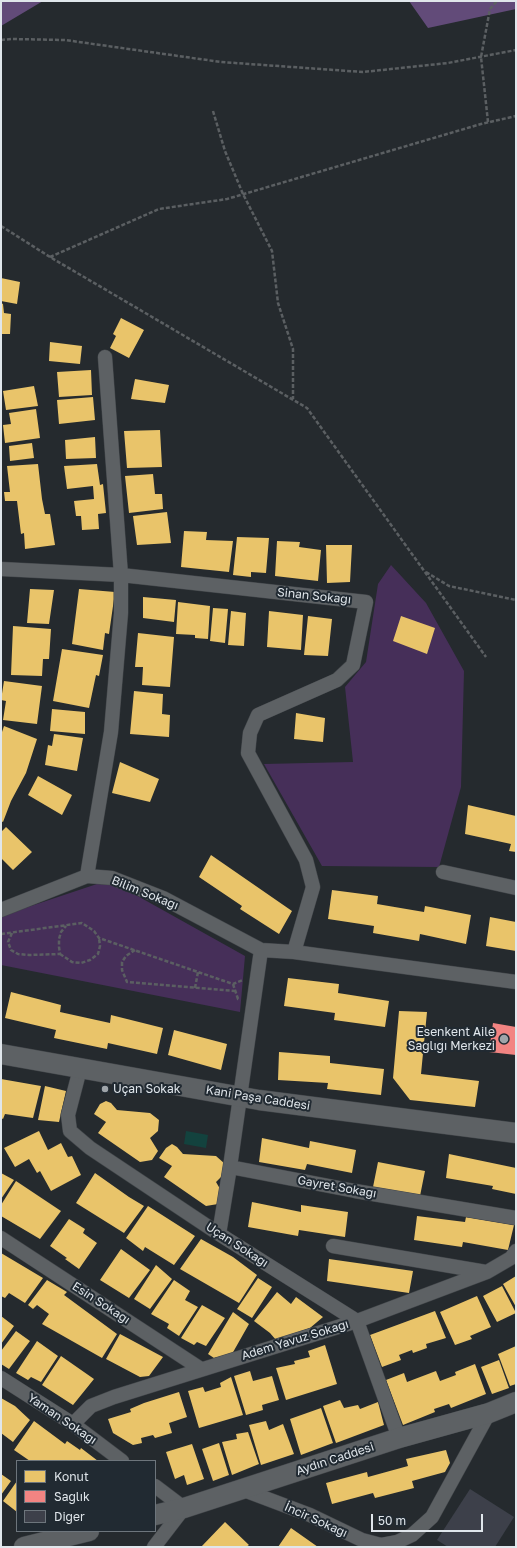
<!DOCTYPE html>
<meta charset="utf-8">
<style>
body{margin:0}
#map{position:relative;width:517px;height:1548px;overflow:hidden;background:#252a2e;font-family:"Golos Text",sans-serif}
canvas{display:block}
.frame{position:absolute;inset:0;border:2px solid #e0e6eb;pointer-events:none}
.legend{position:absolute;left:16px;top:1460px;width:140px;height:72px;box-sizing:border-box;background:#212a32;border:1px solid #6d757c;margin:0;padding:5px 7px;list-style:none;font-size:12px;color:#e0e6eb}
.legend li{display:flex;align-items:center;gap:8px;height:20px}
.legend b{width:20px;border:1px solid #6d757c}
.scale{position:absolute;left:371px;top:1514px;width:112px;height:18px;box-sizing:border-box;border:2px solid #e0e6eb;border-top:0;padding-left:5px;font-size:12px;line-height:14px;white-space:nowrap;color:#e0e6eb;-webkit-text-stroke:3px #212a32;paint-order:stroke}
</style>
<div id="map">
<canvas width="517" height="1548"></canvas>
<div class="frame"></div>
<ul class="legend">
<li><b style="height:11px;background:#e9c46a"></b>Konut</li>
<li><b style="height:11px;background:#f28482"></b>Sağlık</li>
<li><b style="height:11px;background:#3d404a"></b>Diğer</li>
</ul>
<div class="scale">50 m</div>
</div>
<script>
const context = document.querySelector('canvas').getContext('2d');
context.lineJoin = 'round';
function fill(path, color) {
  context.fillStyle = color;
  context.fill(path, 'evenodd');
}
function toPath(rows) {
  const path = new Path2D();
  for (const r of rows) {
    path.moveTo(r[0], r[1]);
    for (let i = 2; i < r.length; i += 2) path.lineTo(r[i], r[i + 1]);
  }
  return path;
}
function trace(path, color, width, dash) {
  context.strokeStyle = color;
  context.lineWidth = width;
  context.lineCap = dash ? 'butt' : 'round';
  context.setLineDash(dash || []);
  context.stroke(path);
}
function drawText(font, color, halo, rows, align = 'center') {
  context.font = font + ' "Golos Text",sans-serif';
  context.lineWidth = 4;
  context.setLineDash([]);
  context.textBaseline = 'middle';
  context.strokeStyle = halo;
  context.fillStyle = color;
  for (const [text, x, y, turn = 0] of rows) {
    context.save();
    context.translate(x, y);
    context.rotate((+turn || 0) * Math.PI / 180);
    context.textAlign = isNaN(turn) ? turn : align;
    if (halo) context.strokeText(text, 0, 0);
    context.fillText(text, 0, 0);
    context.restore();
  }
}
fill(toPath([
 [391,565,426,603,464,671,461,787,439,867,322,866,264,764,353,762,345,687,366,662,378,584],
 [109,880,245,956,240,1012,1,965,1,916]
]), '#462f59');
fill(toPath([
 [1,1,43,1,1,26],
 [409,1,516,1,516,9,428,28]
]), '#624b79');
fill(toPath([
 [186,1131,208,1135,206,1148,184,1144]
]), '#13423e');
fill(toPath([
 [1,278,20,282,17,304,1,301],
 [1,303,3,304,4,313,11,314,10,334,1,334],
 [121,318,144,330,129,358,110,348,116,336,113,334],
 [50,342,82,346,80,364,49,361],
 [91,370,92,395,59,397,57,372],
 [135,379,169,385,165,403,131,399],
 [34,386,38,406,6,410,3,391],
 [93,397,95,420,59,424,57,400],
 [36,409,40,438,5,443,3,425,11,424,9,413],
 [160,430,162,467,127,468,124,431],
 [95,437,96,458,66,459,65,440],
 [32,443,34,458,10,461,9,446],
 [38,464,42,499,45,514,50,514,55,545,25,549,24,533,21,534,17,501,5,501,4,492,10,492,7,466],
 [97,464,100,485,103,484,106,513,98,514,99,529,82,530,81,516,76,516,74,501,94,499,93,486,67,489,64,466],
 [153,474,155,494,162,494,163,509,129,513,125,476],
 [167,512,171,543,137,545,133,516],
 [184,531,207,532,206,540,233,541,229,572,181,567],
 [237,537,269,538,266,573,251,572,251,577,233,575],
 [277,541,300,542,299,547,321,550,318,581,275,576],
 [326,545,352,545,350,582,327,583],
 [30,589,54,590,49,624,27,623],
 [79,589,115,592,109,634,105,633,103,650,72,644],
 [143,597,176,600,174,622,143,618],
 [178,602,210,606,208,639,195,638,195,635,176,634],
 [213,608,228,609,225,643,210,641],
 [231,611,246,613,244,646,228,645],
 [269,611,303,615,301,650,267,647],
 [308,616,332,619,328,656,304,655],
 [401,616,435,628,427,654,393,641],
 [13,626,51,629,49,659,43,659,42,676,11,675],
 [138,633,174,637,170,687,142,685,143,667,135,667],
 [62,649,103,655,99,676,96,675,89,708,53,701],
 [4,681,42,686,37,724,3,720,6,701,1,700],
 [134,691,163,694,162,714,170,715,169,737,130,734],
 [52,709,85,712,85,734,50,731],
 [296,713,325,718,323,742,294,739],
 [4,726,37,739,26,773,11,801,3,822,1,821,1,735],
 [54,734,83,738,77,771,45,765,48,745,52,746],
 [120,762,159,779,150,802,112,793],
 [38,776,72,795,62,815,28,795],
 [468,805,516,816,516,852,509,851,511,844,465,834],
 [6,827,32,852,13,870,1,858,1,832],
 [211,855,292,911,279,934,240,909,242,906,199,877],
 [332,890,378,896,377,904,424,912,425,906,471,915,466,944,420,934,419,941,373,933,374,926,328,919],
 [490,917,516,922,516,951,486,946],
 [288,978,339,984,338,993,389,1001,385,1027,334,1020,335,1013,284,1006],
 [11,992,61,1005,60,1012,110,1023,111,1015,163,1028,157,1054,108,1043,107,1049,54,1038,56,1030,5,1018],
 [399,1011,427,1012,421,1074,479,1081,475,1107,410,1100,393,1078],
 [174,1030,227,1044,221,1070,168,1055],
 [279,1052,330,1056,330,1063,384,1069,381,1095,327,1089,328,1083,278,1080],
 [1,1079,41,1086,33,1118,5,1114,3,1119,1,1118],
 [45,1086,66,1091,59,1122,38,1120],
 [106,1101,111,1103,117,1110,150,1113,159,1120,158,1131,150,1138,158,1151,152,1160,140,1162,98,1133,106,1122,94,1114,100,1104],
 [39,1131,48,1150,61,1143,68,1157,72,1156,81,1175,51,1191,40,1171,37,1173,29,1159,15,1167,4,1148],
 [262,1138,309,1148,310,1141,356,1150,352,1173,307,1164,305,1170,259,1162],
 [172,1144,177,1147,183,1154,216,1156,225,1164,223,1175,216,1182,223,1194,218,1204,206,1206,164,1177,172,1166,159,1158,166,1148],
 [449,1154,516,1168,516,1194,492,1189,493,1186,446,1178],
 [378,1162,425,1171,420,1196,373,1187],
 [1,1173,14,1180,1,1199],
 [95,1173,129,1197,144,1206,124,1233,76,1203],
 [16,1181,61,1211,40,1239,1,1216,1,1205],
 [252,1202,301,1212,301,1205,348,1212,345,1237,299,1230,298,1236,248,1227],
 [148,1206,195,1236,174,1265,145,1247,143,1251,126,1238],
 [417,1216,465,1222,466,1217,514,1225,508,1250,463,1242,462,1247,414,1240],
 [69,1219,85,1229,83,1233,97,1243,79,1269,65,1259,67,1258,50,1246],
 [201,1239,233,1257,257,1275,239,1303,180,1269],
 [121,1249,150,1270,129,1298,100,1280],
 [1,1253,43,1278,25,1303,9,1293,5,1298,1,1296],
 [329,1259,413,1271,409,1293,327,1281],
 [156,1265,172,1279,150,1309,134,1299],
 [516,1276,516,1307,503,1284],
 [258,1278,272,1287,252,1318,237,1309],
 [47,1280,67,1292,64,1295,117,1334,102,1358,42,1324,49,1314,37,1305,33,1309,28,1305],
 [174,1280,190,1291,185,1300,198,1307,179,1336,167,1328,169,1324,151,1314],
 [502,1286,516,1313,497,1322,483,1296],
 [277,1292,291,1304,296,1297,323,1317,310,1328,276,1340,270,1333,254,1321],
 [477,1296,491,1327,470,1336,472,1339,455,1345,440,1312],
 [202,1305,225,1318,206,1346,197,1342,194,1345,181,1338],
 [435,1311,446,1338,426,1344,427,1348,413,1353,412,1350,399,1355,401,1360,382,1367,370,1335],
 [233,1312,249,1324,232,1354,214,1358,208,1354],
 [1,1316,14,1326,1,1344],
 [16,1331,30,1341,9,1369,1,1364,1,1351],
 [120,1334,163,1357,149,1376,140,1377,106,1359],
 [37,1341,58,1356,41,1382,31,1377,28,1380,16,1373],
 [325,1345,337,1384,286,1400,276,1368,295,1364,294,1361,310,1357,308,1351],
 [516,1346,516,1384,510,1386,498,1354],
 [61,1356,94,1379,73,1405,42,1385],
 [499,1360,509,1388,492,1394,481,1367],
 [475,1364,486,1394,451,1408,449,1404,434,1409,435,1412,403,1425,386,1380,404,1373,407,1382,436,1371,440,1381,456,1375,455,1372],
 [250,1371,253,1381,272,1376,279,1400,262,1405,263,1410,246,1415,234,1376],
 [231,1377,243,1415,199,1428,188,1391,203,1387,205,1392,221,1387,220,1383],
 [179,1392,187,1417,169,1423,172,1433,155,1438,153,1435,141,1438,142,1443,133,1445,113,1433,108,1419,131,1412,130,1409,144,1403],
 [1,1398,15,1406,30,1420,13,1442,1,1433],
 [340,1400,344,1408,358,1405,360,1409,378,1402,384,1425,336,1443,323,1406],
 [321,1408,333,1443,301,1455,290,1419],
 [34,1421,65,1444,67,1441,80,1450,81,1448,98,1461,30,1461,14,1450],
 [266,1421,269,1430,283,1424,294,1454,261,1465,249,1425],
 [248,1432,259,1464,232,1475,222,1442,237,1439,236,1434],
 [219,1443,229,1475,213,1481,202,1449],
 [192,1444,204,1479,187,1485,184,1475,175,1479,166,1452],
 [446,1450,450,1463,445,1472,412,1481,414,1488,375,1498,373,1493,332,1504,326,1483,367,1472,368,1477,408,1466,406,1459],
 [1,1474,11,1481,1,1495],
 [17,1481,17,1512,3,1501],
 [225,1522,249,1545,246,1547,201,1547],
 [291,1528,318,1547,278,1547]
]), '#e9c46a');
fill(toPath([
 [493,1023,516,1027,516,1055,489,1052]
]), '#f28482');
fill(toPath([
 [470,1489,514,1517,495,1547,448,1547,437,1540]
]), '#3d404a');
const street = toPath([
 [1,569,121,575,366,602,353,665,337,680,258,715,250,733,248,753,306,860,313,887,294,952],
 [443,872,516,888],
 [87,876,111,732,121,613,121,575,105,357],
 [1,910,87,876,112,878,163,898,261,950],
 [516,982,294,952,261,950,230,1167,355,1191,516,1218],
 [80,1069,68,1115,70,1131,90,1148,219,1234,357,1321,399,1438],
 [219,1234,230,1167],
 [1,1238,201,1369],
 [333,1246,486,1272],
 [1,1378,73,1424,122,1461],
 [73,1424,91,1406,114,1397,357,1321,487,1272,511,1258,516,1251],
 [241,1489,310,1515,362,1540,381,1545,397,1542,412,1535,432,1517,489,1413],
 [154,1547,184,1508,155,1486]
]);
const secondary = toPath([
 [1,1054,259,1100,516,1133],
 [155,1515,184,1508,399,1438,489,1413,516,1402],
 [24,1547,89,1531]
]);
trace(street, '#414549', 15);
trace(secondary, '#414549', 21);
trace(toPath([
 [515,1,516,1],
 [1,40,11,39,65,40,221,62,363,72,448,63,516,50],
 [213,111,225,151,243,194,272,251,278,303,293,349,293,399],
 [488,122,481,57,490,9,497,1],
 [1,226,50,257,307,408,486,657],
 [50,257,159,209,227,199,481,124,516,116],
 [426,572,449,586,516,600],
 [12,933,8,942,11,950,18,954,29,955,60,954,59,947,59,939,61,932,66,926],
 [1,934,82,923,94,931,99,938,233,984,243,980],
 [135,950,126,956,122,962,122,970,127,982,235,991],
 [60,954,72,962,81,963,90,960,98,954,100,946,99,938],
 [233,984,238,999,240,999],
 [195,988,198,972]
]), '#5b5f62', 2.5, [4, 2]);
trace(street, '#5d6164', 14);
trace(secondary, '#5d6164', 20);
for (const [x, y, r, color] of [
 [504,1039,5,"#9fa4a9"],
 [105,1089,4,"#9fa4a9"]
]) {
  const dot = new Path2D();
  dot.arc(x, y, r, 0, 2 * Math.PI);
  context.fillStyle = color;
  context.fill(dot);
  trace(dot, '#212a32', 1.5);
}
drawText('12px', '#e0e6eb', '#212a32', [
 ["Sinan Sokağı",314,596,6],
 ["Bilim Sokağı",145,893,22],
 ["Kani Paşa Caddesi",258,1098,9],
 ["Gayret Sokağı",337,1187,10],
 ["Uçan Sokağı",237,1245,33],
 ["Esin Sokağı",101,1303,33],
 ["Adem Yavuz Sokağı",295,1340,-17],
 ["Yaman Sokağı",62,1419,34],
 ["Aydın Caddesi",335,1459,-18],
 ["İncir Sokağı",316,1520,24]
]);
drawText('12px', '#e0e6eb', '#212a32', [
 ["Esenkent Aile",495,1032],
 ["Sağlığı Merkezi",495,1046],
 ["Uçan Sokak",113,1089,"left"]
], 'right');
</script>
